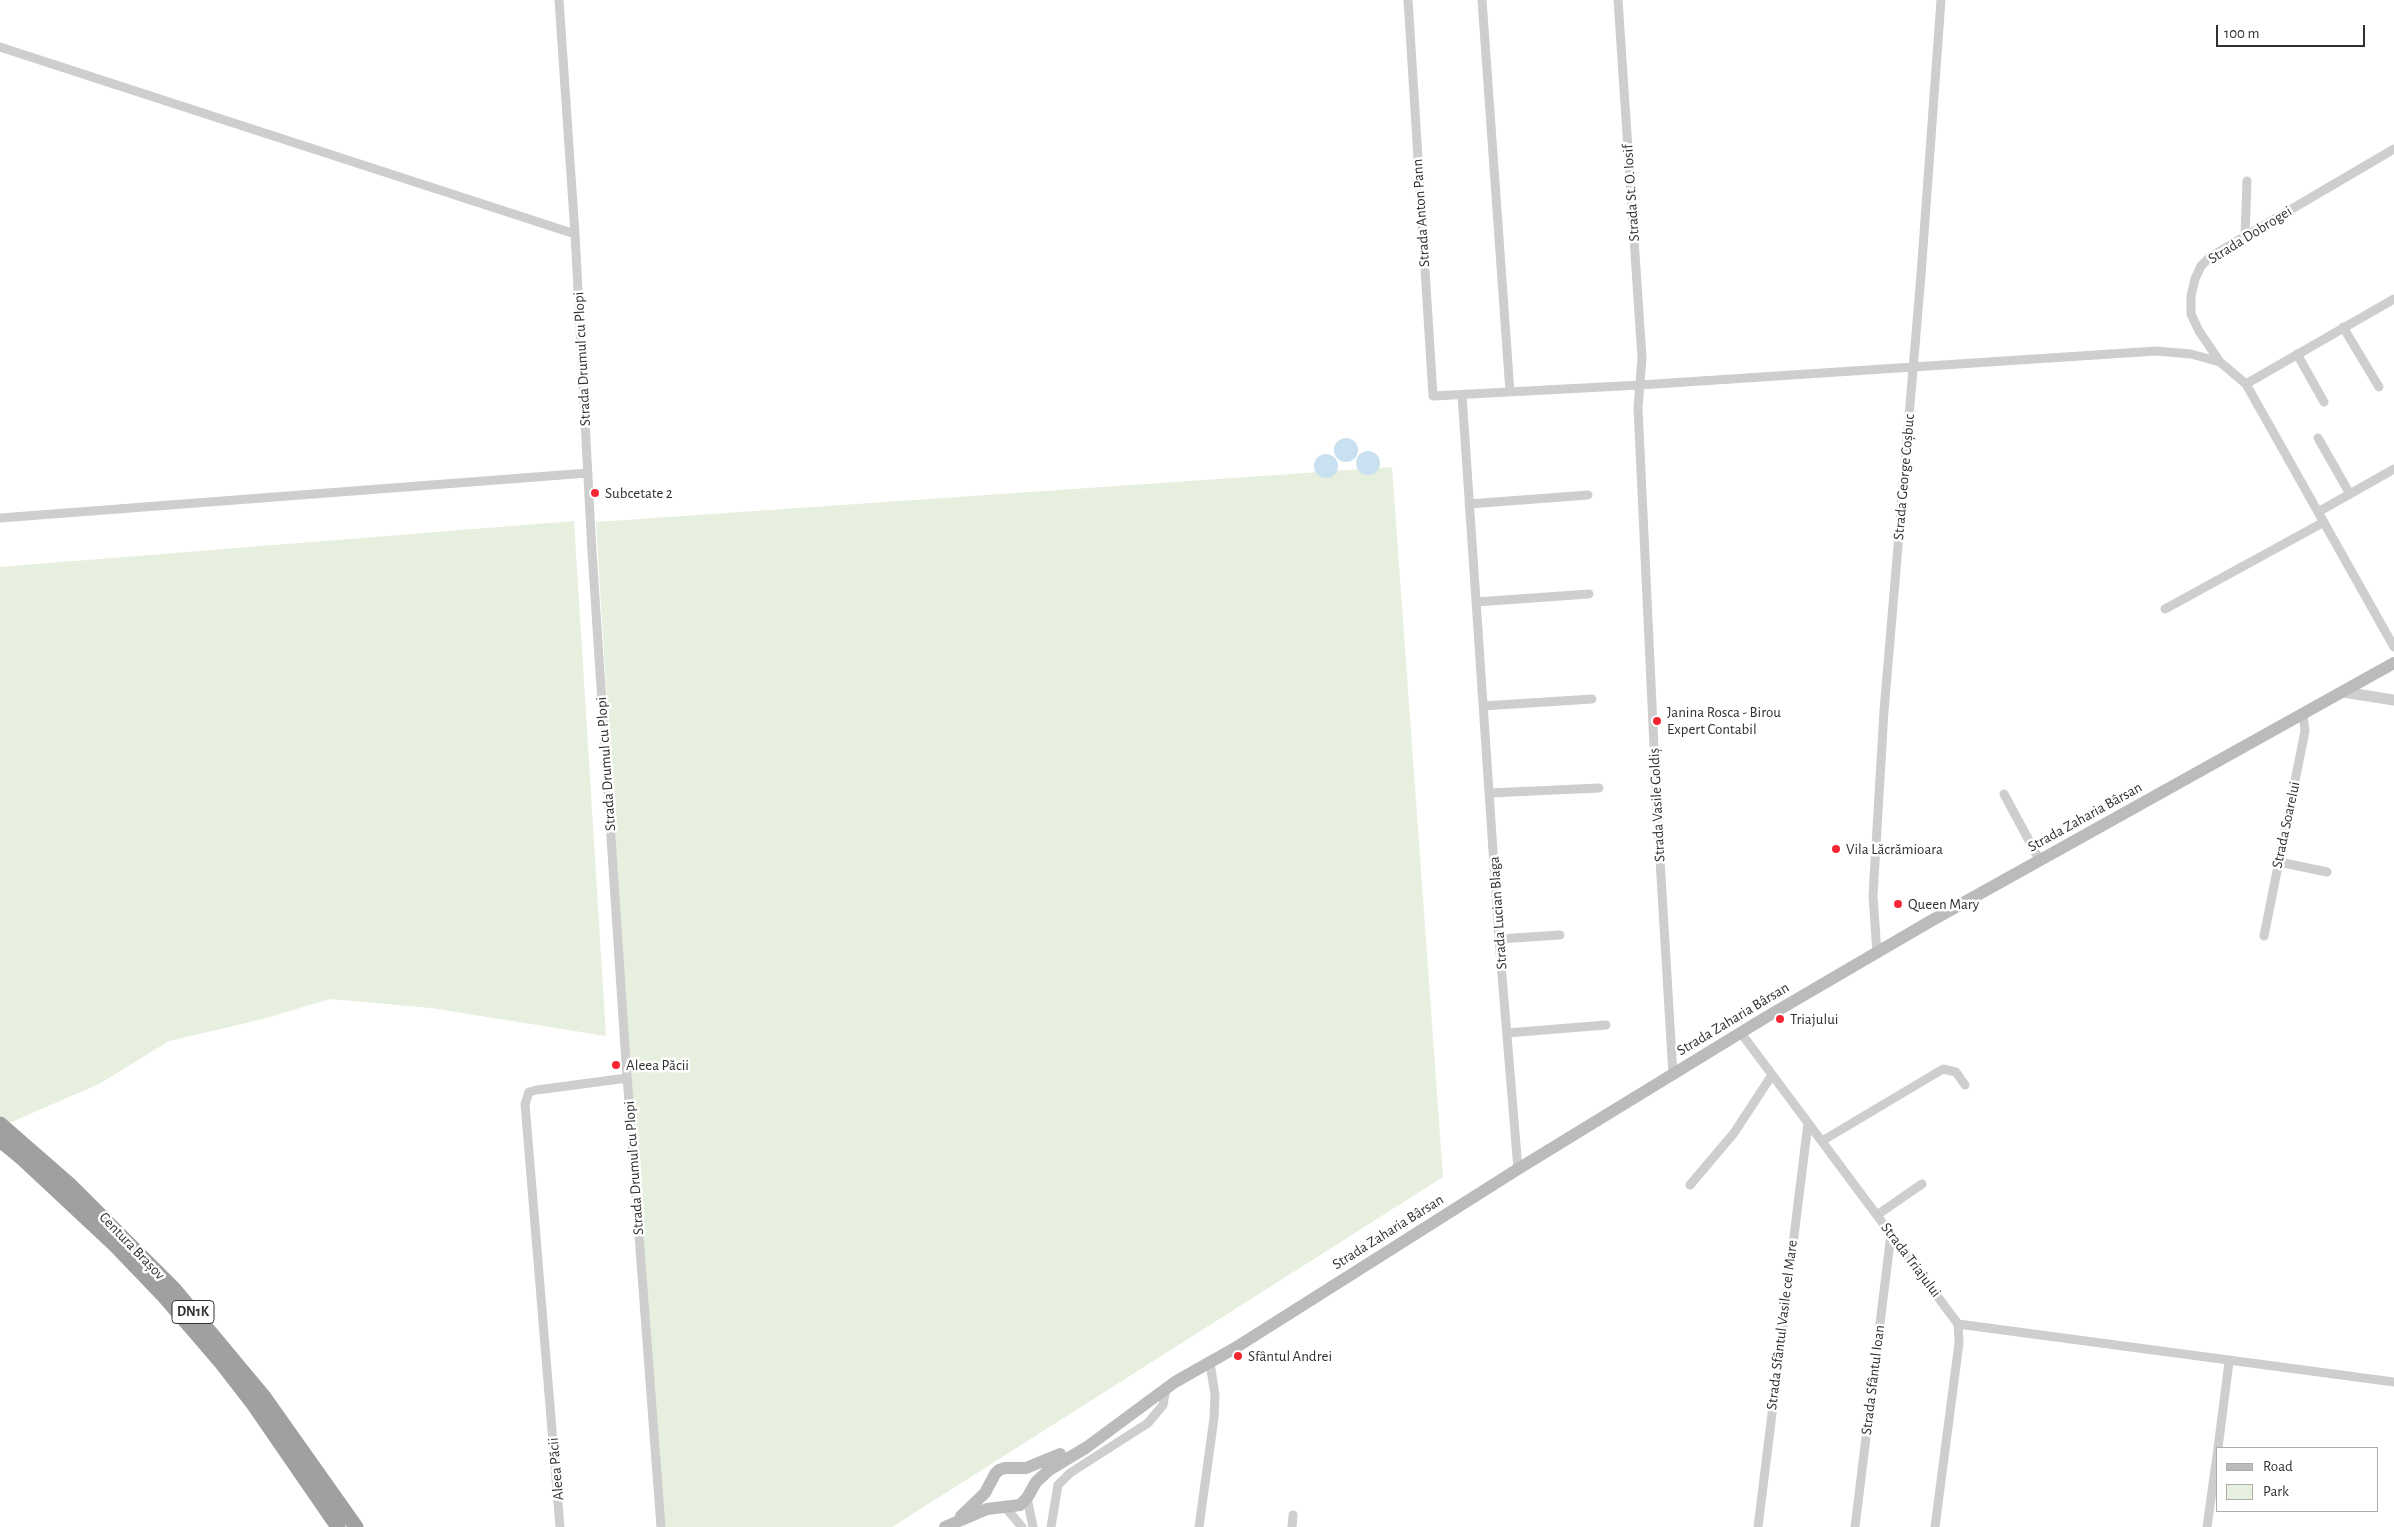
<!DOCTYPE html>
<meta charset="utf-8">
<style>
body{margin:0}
#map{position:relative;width:2394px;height:1527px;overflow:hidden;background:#fff;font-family:"Alegreya Sans",sans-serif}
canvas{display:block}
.legend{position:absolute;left:2216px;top:1447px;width:162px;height:65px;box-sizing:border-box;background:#fff;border:1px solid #adadad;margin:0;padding:6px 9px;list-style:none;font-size:15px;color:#313131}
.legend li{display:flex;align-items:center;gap:10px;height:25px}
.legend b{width:25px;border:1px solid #adadad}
.scale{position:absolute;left:2216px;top:25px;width:149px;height:22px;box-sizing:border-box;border:2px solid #313131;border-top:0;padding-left:6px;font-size:15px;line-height:18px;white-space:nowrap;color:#313131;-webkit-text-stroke:4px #fff;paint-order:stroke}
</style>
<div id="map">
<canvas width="2394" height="1527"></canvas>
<ul class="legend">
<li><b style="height:6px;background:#bbb"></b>Road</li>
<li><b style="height:14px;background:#e7efde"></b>Park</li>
</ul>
<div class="scale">100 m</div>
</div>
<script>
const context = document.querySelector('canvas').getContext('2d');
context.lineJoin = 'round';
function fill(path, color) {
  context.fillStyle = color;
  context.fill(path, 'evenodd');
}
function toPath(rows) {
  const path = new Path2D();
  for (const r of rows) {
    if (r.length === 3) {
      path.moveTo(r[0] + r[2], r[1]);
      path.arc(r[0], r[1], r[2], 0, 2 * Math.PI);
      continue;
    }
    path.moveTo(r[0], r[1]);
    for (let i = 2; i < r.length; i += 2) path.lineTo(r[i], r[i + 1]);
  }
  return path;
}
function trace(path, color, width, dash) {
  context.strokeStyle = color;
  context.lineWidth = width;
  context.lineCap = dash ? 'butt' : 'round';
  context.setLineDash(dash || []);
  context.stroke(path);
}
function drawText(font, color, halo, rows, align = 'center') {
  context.font = font + ' "Alegreya Sans",sans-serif';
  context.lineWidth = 5;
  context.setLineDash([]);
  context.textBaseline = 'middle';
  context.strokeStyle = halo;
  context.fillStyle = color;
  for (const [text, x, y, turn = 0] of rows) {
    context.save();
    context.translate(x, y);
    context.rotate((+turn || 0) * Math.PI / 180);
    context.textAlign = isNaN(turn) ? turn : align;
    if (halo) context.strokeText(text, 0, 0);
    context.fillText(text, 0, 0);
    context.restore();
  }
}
fill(toPath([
 [1392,467,1443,1177,892,1527,657,1527,596,522],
 [574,521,606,1036,431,1008,330,999,263,1019,169,1041,99,1084,0,1127,0,567]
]), '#e7efde');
fill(toPath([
 [1346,450,12],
 [1368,463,12],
 [1326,466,12]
]), '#c9e0f0');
trace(toPath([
 [559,0,575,234,592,552,626,1063,661,1527],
 [1408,0,1433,396,1640,385,2156,351,2191,354,2220,362],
 [1482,0,1510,392],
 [1618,0,1642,358,1638,408,1657,810,1673,1075],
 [0,47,575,234],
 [2394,149,2210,257,2201,266,2195,279,2191,296,2191,314,2199,331,2220,362,2246,384,2394,647],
 [2245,235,2247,181],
 [2343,327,2379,387],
 [2297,354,2324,402],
 [2246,384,2394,299],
 [1462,395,1499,939,1518,1169],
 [2318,438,2350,494],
 [1469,504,1588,495],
 [2318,512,2394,469],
 [0,518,588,473],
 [1476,602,1589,594],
 [2165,609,2324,522],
 [1483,706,1592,699],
 [1490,793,1599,788],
 [2004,794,2040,861],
 [2279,862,2327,872],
 [2264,936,2305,731,2303,714],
 [1499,939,1560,935],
 [1877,953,1873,896,1884,711,1921,275,1941,0],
 [1507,1033,1606,1025],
 [1741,1033,1958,1324,1959,1343,1935,1527],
 [1822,1141,1943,1069,1956,1072,1965,1085],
 [1690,1185,1734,1133,1772,1075],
 [1877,1215,1922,1184],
 [1958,1324,2394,1382],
 [2218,1448,2229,1362],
 [1027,1498,1033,1527],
 [1005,1507,1022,1527],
 [560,1527,525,1104,529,1092,537,1090,627,1078],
 [1051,1527,1058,1485,1070,1473,1148,1423,1163,1405,1166,1389],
 [1199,1527,1214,1418,1215,1395,1210,1363],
 [1292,1527,1293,1515],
 [1758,1527,1808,1123],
 [1855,1527,1891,1234],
 [2207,1527,2218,1448]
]), '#cecece', 9);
trace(toPath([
 [2343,692,2394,700]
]), '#cecece', 11);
trace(toPath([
 [961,1516,985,1493,995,1474,999,1470,1005,1468,1026,1468,1060,1454],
 [945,1527,987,1509,1020,1505,1027,1498,1036,1482,1049,1470,1087,1447,1175,1382,1235,1348,1518,1169,1763,1019,1929,922,2394,663]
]), '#bbb', 12);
trace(toPath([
 [0,1124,71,1186,174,1289,264,1397,356,1527],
 [0,1140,23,1159,115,1245,164,1296,220,1361,254,1405,338,1527]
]), '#a0a0a0', 15);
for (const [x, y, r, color] of [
 [595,493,5,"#f52632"],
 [1657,721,5,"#f52632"],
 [1836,849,5,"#f52632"],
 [1898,904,5,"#f52632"],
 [1780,1019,5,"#f52632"],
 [616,1065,5,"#f52632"],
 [1238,1356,5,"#f52632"]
]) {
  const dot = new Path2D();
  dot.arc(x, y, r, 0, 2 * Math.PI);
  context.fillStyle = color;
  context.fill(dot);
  trace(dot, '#fff', 2);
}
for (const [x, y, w] of [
 [193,1312,42]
]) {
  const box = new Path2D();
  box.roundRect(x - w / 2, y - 11.5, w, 23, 4);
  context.fillStyle = '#fff';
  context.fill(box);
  trace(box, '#313131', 1);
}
drawText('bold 14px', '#313131', null, [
 ["DN1K",193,1312]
]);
drawText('15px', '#313131', '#fff', [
 ["Strada St. O. Iosif",1631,193,-94],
 ["Strada Anton Pann",1421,213,-94],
 ["Strada Dobrogei",2250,235,-32],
 ["Strada Drumul cu Plopi",582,359,-93],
 ["Strada George Coșbuc",1904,477,-85],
 ["Strada Drumul cu Plopi",606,764,-94],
 ["Strada Vasile Goldiș",1657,805,-93],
 ["Strada Zaharia Bârsan",2085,817,-29],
 ["Strada Soarelui",2286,825,-78],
 ["Strada Lucian Blaga",1498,913,-94],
 ["Strada Zaharia Bârsan",1733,1019,-31],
 ["Strada Drumul cu Plopi",634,1168,-94],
 ["Strada Zaharia Bârsan",1388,1232,-32],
 ["Centura Brașov",132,1246,46],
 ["Strada Triajului",1911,1260,53],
 ["Strada Sfântul Vasile cel Mare",1782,1325,-83],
 ["Strada Sfântul Ioan",1873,1380,-83],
 ["Aleea Păcii",556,1469,-95]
]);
drawText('15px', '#313131', '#fff', [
 ["Subcetate 2",605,493],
 ["Janina Rosca - Birou",1667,712],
 ["Expert Contabil",1667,729],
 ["Vila Lăcrămioara",1846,849],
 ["Queen Mary",1908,904],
 ["Triajului",1790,1019],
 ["Aleea Păcii",626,1065],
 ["Sfântul Andrei",1248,1356]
], 'left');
</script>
